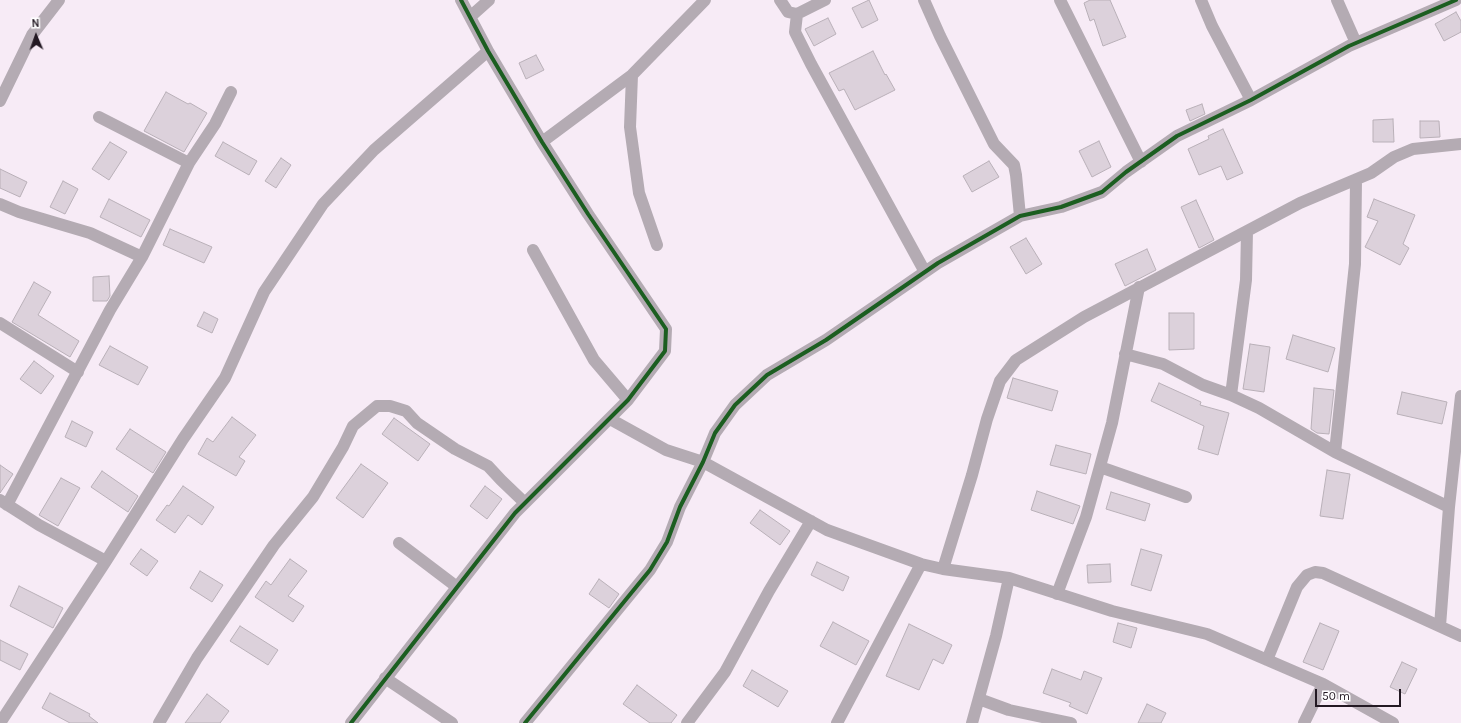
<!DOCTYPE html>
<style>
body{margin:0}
#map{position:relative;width:1461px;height:723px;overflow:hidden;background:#f7ebf6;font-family:Karla,sans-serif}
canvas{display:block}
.north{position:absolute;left:16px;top:16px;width:40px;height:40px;-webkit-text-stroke:3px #fff;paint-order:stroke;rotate:358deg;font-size:11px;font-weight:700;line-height:16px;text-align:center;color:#231923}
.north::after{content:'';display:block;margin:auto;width:14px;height:18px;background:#231923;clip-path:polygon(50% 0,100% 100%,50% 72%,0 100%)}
.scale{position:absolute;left:1315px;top:689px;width:86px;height:18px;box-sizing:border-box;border:2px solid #231923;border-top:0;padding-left:5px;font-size:12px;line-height:14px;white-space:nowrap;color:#231923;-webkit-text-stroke:3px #fff;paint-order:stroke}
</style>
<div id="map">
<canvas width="1461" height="723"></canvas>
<div class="north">N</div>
<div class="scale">50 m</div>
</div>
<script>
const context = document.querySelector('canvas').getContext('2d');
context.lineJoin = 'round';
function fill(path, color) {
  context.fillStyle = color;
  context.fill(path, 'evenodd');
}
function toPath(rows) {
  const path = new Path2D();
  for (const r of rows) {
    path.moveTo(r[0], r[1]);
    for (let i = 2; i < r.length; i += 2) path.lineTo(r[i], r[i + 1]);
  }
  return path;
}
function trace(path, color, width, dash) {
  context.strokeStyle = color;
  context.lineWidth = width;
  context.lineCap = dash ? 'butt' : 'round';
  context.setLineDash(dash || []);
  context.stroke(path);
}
const building = toPath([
 [869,0,878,20,862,28,852,8,869,0],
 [1090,0,1110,0,1126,37,1103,46,1094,19,1090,21,1084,3,1090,0],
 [1456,12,1461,21,1461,32,1444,41,1435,24,1456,12],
 [828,18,836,34,814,46,805,29,828,18],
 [873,51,885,75,886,74,895,90,855,110,844,89,839,91,829,73,873,51],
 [536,55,544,70,526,79,519,63,536,55],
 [166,92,188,104,190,103,207,113,184,152,144,131,166,92],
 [1202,104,1205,114,1190,121,1186,110,1202,104],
 [1393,119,1394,142,1373,142,1373,120,1393,119],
 [1420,121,1439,121,1440,137,1420,138,1420,121],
 [1223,129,1243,173,1227,180,1221,166,1199,175,1188,149,1209,139,1208,136,1223,129],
 [1099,141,1111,167,1092,177,1079,151,1099,141],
 [110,142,127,152,109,180,92,169,110,142],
 [223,142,257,161,249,175,215,156,223,142],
 [281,158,291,165,276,188,265,181,281,158],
 [989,161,999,177,972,192,963,176,989,161],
 [0,169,27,182,20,197,0,188,0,169],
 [63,181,78,189,65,214,50,207,63,181],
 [109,199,150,220,141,237,100,217,109,199],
 [1374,199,1415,215,1403,244,1409,248,1400,265,1365,247,1378,221,1367,217,1374,199],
 [1196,200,1214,240,1199,248,1181,207,1196,200],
 [170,229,212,247,204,263,163,245,170,229],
 [1026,238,1042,264,1026,274,1010,247,1026,238],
 [1147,249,1156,270,1125,286,1115,264,1147,249],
 [109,276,110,296,107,301,93,301,93,277,109,276],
 [34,282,51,292,38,315,79,341,70,357,12,322,34,282],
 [204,312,218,319,212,333,197,326,204,312],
 [1169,313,1194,313,1194,349,1169,350,1169,313],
 [1293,335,1335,348,1328,372,1286,359,1293,335],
 [1250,344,1270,347,1264,392,1243,389,1250,344],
 [110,346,148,367,138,385,99,365,110,346],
 [34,361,54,376,41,394,20,379,34,361],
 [1013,378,1058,391,1052,411,1007,398,1013,378],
 [1159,383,1201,402,1200,405,1229,413,1218,455,1198,449,1204,426,1151,401,1159,383],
 [1314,388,1334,390,1329,434,1317,433,1311,429,1314,388],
 [1402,392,1447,402,1442,424,1397,414,1402,392],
 [232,417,256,435,239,457,245,461,236,476,198,454,207,438,213,442,232,417],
 [394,418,430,444,418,461,382,434,394,418],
 [72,421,93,432,86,447,65,437,72,421],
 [130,429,166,452,153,473,116,449,130,429],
 [1056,445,1091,454,1086,474,1050,465,1056,445],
 [361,464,388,483,363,518,336,498,361,464],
 [0,465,13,474,0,493,0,465],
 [1327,470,1350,474,1343,519,1320,516,1327,470],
 [102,471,138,496,128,512,91,487,102,471],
 [61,478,80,488,58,526,39,515,61,478],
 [183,486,214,507,202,525,188,515,175,533,156,520,167,505,169,506,183,486],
 [485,486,502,499,487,519,470,506,485,486],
 [1037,491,1080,506,1073,524,1031,510,1037,491],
 [1111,492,1150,504,1145,521,1106,509,1111,492],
 [760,510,790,531,780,545,750,523,760,510],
 [141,549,158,561,147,576,130,564,141,549],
 [1141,549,1162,555,1151,591,1131,585,1141,549],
 [290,559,307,571,288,596,304,606,293,622,255,597,266,581,271,585,290,559],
 [817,562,849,577,843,591,811,575,817,562],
 [1110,564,1111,582,1088,583,1087,565,1110,564],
 [200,571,223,585,212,602,190,588,200,571],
 [599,579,619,594,609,608,589,594,599,579],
 [19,586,63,608,53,628,10,606,19,586],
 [833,622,869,641,856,665,820,646,833,622],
 [1118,623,1137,628,1131,648,1113,642,1118,623],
 [1320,623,1339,631,1323,670,1303,662,1320,623],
 [909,624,952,645,943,664,933,659,919,690,886,676,909,624],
 [240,626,278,650,268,665,230,641,240,626],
 [0,640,28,654,20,670,0,660,0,640],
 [1402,662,1417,669,1405,694,1390,687,1402,662],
 [1052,669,1081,680,1084,671,1102,678,1087,714,1069,706,1071,703,1043,693,1052,669],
 [752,670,788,691,778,707,743,686,752,670],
 [637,685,677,715,671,723,650,723,623,704,637,685],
 [50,693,90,714,89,716,98,723,70,723,42,708,50,693],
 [207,694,229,711,220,723,185,723,207,694],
 [1147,704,1166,713,1161,723,1138,723,1147,704]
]);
fill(building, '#dcd1db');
trace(building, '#b9b0b8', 1);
trace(toPath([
 [780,0,788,12,797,14,825,0],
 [924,0,940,36,994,144,1014,165,1016,175,1020,216],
 [1060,0,1141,162],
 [1201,0,1212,26,1251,100],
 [1337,0,1356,43],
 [797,14,795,32,811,64,925,272],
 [470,17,489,0],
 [632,75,630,127,639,193,657,245],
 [0,101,32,35,59,0],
 [99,117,189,163],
 [542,142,632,75,705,0],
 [0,204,19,212,90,233,142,257],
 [533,250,594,360,628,400],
 [0,323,78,372],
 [1125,354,1163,364,1203,385,1231,395,1259,408,1335,452,1449,507],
 [1231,395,1246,280,1247,231],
 [610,419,666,450,703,462,827,530,921,564,943,569,1009,578,1112,611,1207,634,1323,684,1393,723],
 [1335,452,1355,264,1356,180],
 [1100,467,1186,497],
 [0,500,39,525,106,561],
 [7,505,110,310,142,257,189,163,215,124,231,92],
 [399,543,457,587],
 [943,569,972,475,987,419,1000,381,1016,360,1084,317,1300,203,1371,173,1394,157,1413,149,1461,144],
 [1057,594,1086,517,1112,423,1139,287],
 [1440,626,1449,507,1461,396],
 [1267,660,1297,587,1307,575,1315,572,1323,573,1461,636],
 [385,678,452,723],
 [979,699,1009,710,1071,723],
 [0,723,106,561,183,439,225,378,264,292,323,204,374,150,488,51],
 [159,723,197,658,274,545,313,497,343,447,353,426,377,406,390,406,406,411,417,423,455,449,488,466,501,480,525,503],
 [351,723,515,513,628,400,665,351,666,329,588,214,542,142,488,51,461,0],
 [525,723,650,570,667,542,680,507,703,462,715,433,735,405,767,375,826,340,938,263,1020,216,1061,207,1102,192,1126,172,1177,136,1251,100,1349,46,1456,0],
 [687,723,725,672,769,591,811,521],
 [837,723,921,564],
 [972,723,996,636,1009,578],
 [1304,723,1323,684]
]), '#b4abb3', 12);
trace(toPath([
 [351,723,515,513,628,400,665,351,666,329,588,214,542,142,488,51,461,0],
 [525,723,650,570,667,542,680,507,703,462,715,433,735,405,767,375,826,340,938,263,1020,216,1061,207,1102,192,1126,172,1177,136,1251,100,1349,46,1456,0]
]), '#1b5e20', 4);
</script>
